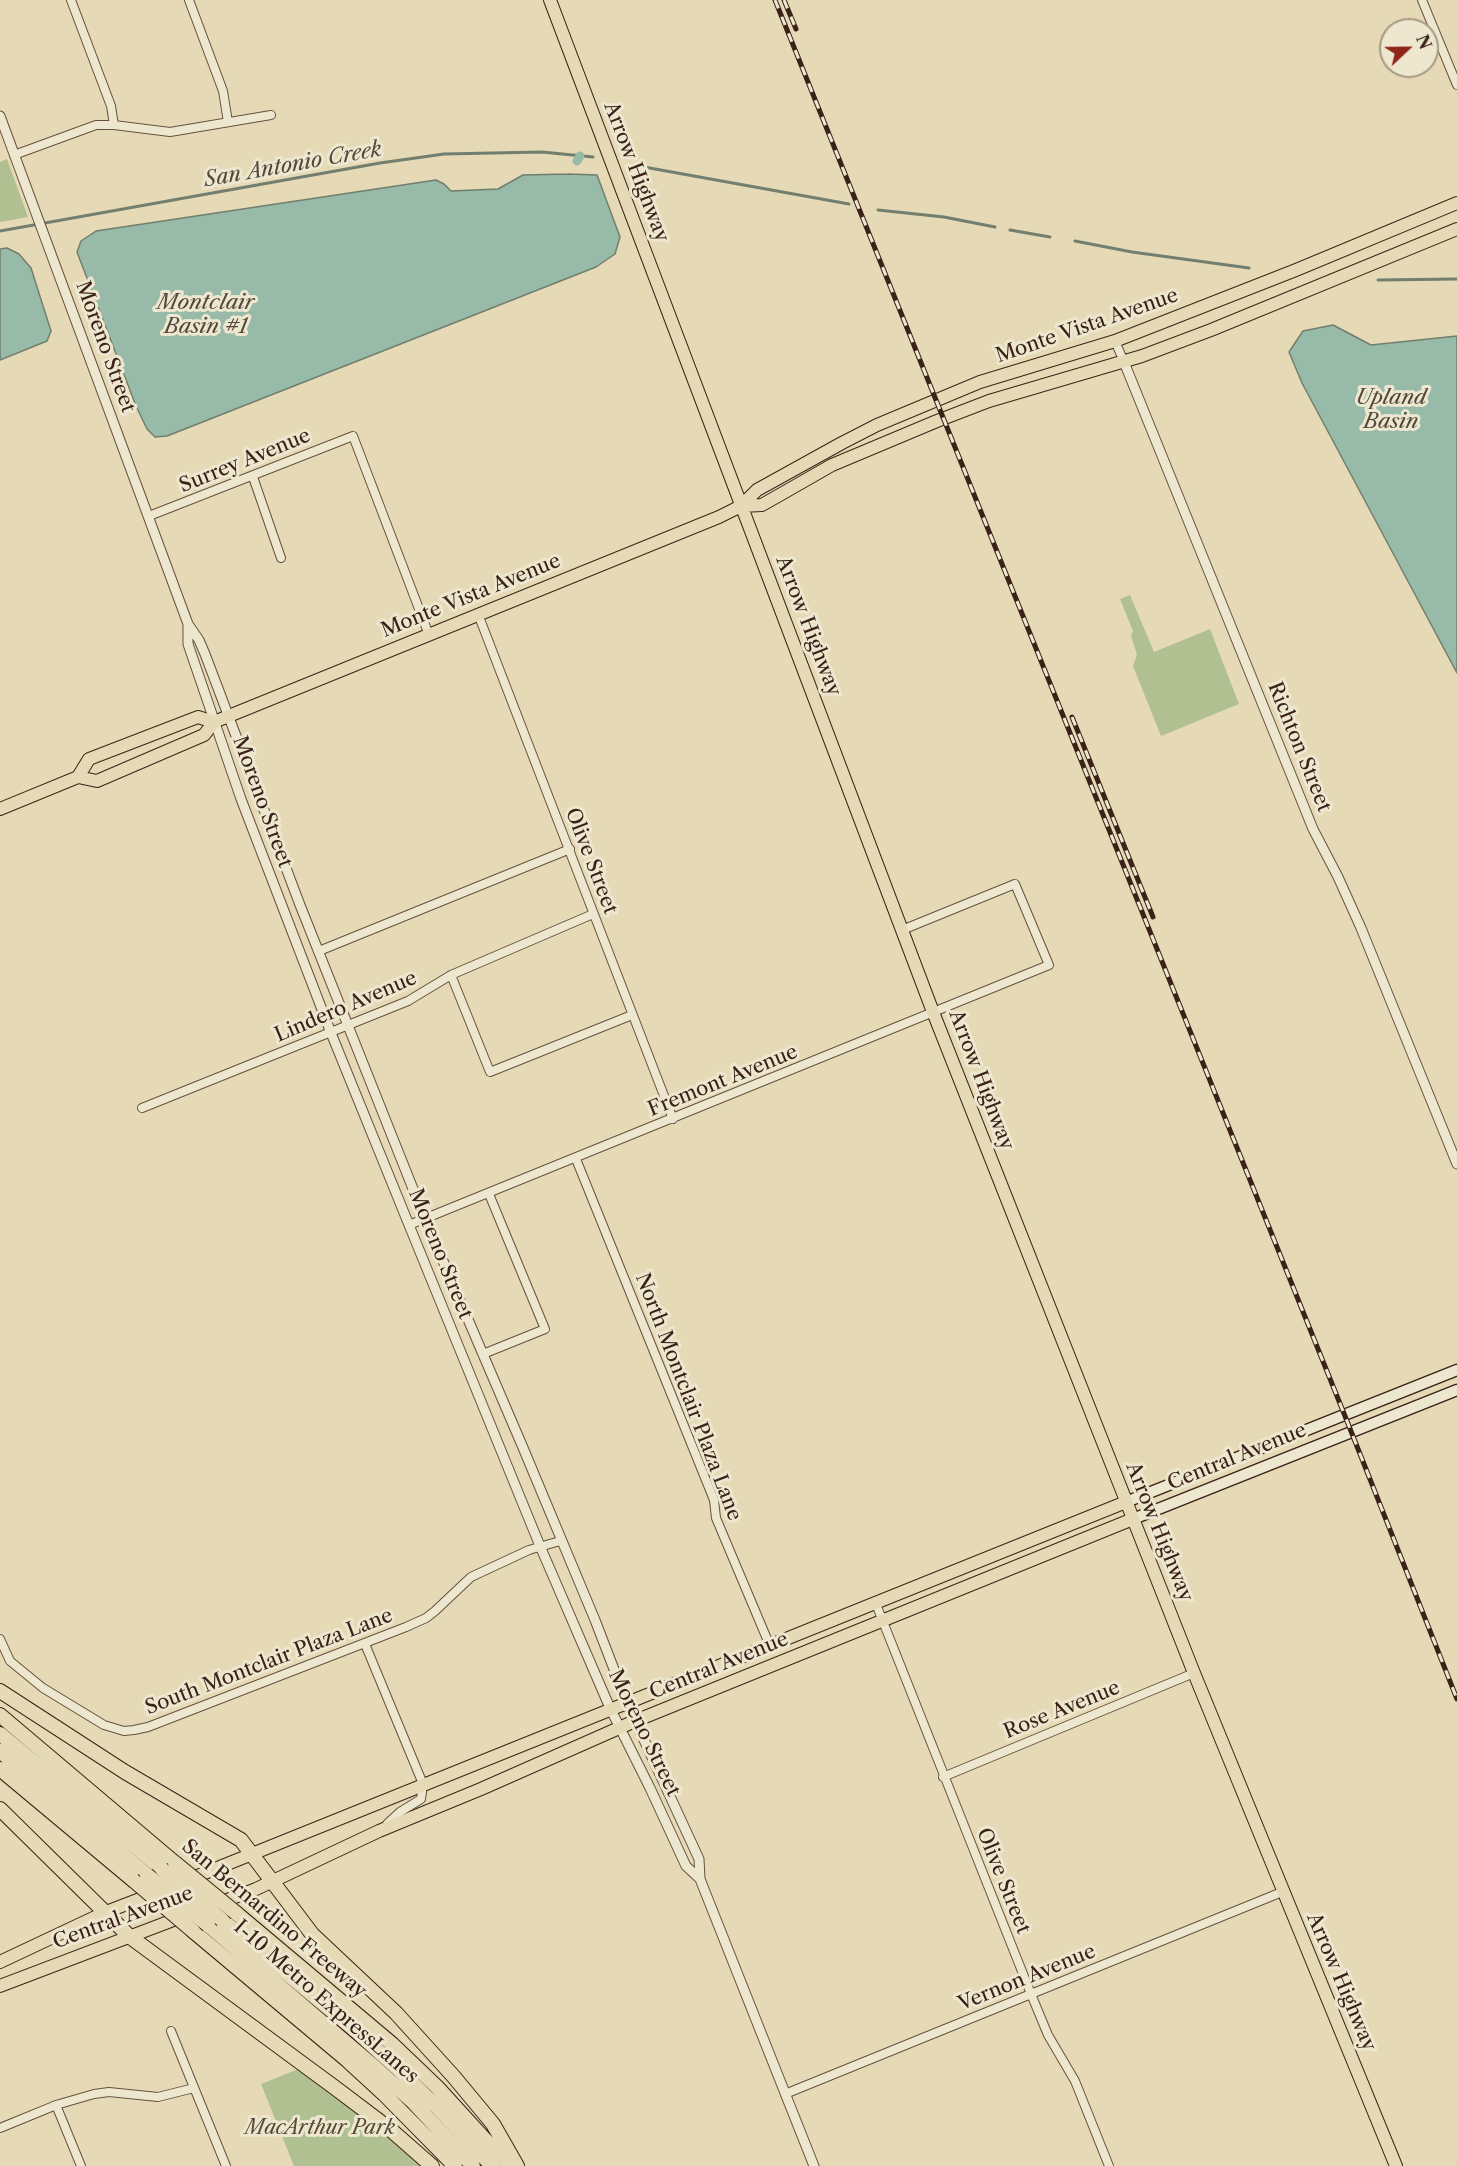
<!DOCTYPE html>
<style>
body{margin:0}
#map{position:relative;width:1457px;height:2166px;overflow:hidden;background:#e5dab5;font-family:"Libre Caslon Text",serif}
canvas{display:block}
.north{position:absolute;left:1379px;top:18px;width:60px;height:60px;box-sizing:border-box;background:#eee7cf;border:2px solid #a69886;border-radius:50%;rotate:68deg;font-size:16px;font-weight:700;line-height:24px;text-align:center;color:#3b2218}
.north::after{content:'';display:block;margin:auto;width:21px;height:27px;background:#8f2418;clip-path:polygon(50% 0,100% 100%,50% 72%,0 100%)}
</style>
<div id="map">
<canvas width="1457" height="2166"></canvas>
<div class="north">N</div>
</div>
<script>
const context = document.querySelector('canvas').getContext('2d');
context.lineJoin = 'round';
function fill(path, color) {
  context.fillStyle = color;
  context.fill(path, 'evenodd');
}
function toPath(rows) {
  const path = new Path2D();
  for (const r of rows) {
    path.moveTo(r[0], r[1]);
    for (let i = 2; i < r.length; i += 2) path.lineTo(r[i], r[i + 1]);
  }
  return path;
}
function trace(path, color, width, dash) {
  context.strokeStyle = color;
  context.lineWidth = width;
  context.lineCap = dash ? 'butt' : 'round';
  context.setLineDash(dash || []);
  context.stroke(path);
}
function drawText(font, color, halo, rows, align = 'center') {
  context.font = font + ' "Libre Caslon Text",serif';
  context.lineWidth = 6;
  context.setLineDash([]);
  context.textBaseline = 'middle';
  context.strokeStyle = halo;
  context.fillStyle = color;
  for (const [text, x, y, turn = 0] of rows) {
    context.save();
    context.translate(x, y);
    context.rotate((+turn || 0) * Math.PI / 180);
    context.textAlign = isNaN(turn) ? turn : align;
    if (halo) context.strokeText(text, 0, 0);
    context.fillText(text, 0, 0);
    context.restore();
  }
}
fill(toPath([
 [7,159,28,217,0,222,0,162],
 [1130,595,1154,652,1210,629,1239,704,1161,736,1133,666,1137,655,1131,636,1133,631,1120,599],
 [301,2068,346,2100,423,2166,294,2166,261,2084]
]), '#b1c090');
const water = toPath([
 [568,174,597,175,620,237,615,254,596,267,167,436,155,437,147,429,136,406,77,252,81,241,96,231,436,180,444,184,451,191,498,189,523,175,568,174],
 [7,248,19,254,31,268,51,331,47,341,0,360,0,249,7,248],
 [1333,325,1371,345,1457,336,1457,673,1302,383,1289,352,1303,331,1333,325]
]);
fill(water, '#97bba8');
trace(water, '#727e6e', 1.5);
trace(toPath([
 [633,165,849,204],
 [878,210,944,217,995,227],
 [1010,230,1050,237],
 [0,231,380,163,444,154,542,152,593,157],
 [1075,241,1132,252,1249,268],
 [1378,280,1457,279]
]), '#727e6e', 3);
trace(toPath([
 [577,161,580,156]
]), '#97bba8', 9);
const minor = toPath([
 [71,0,111,106,114,125],
 [189,0,223,91,228,122],
 [1422,0,1457,85],
 [14,155,96,125,114,125,170,132,271,115],
 [1115,341,1124,362],
 [253,477,281,558],
 [149,516,353,436,429,635],
 [478,614,673,1119],
 [319,951,570,849],
 [451,975,490,1072,632,1015],
 [142,1108,408,1001,451,975,593,914],
 [576,1159,714,1500,716,1518,770,1646],
 [409,1225,1049,965,1015,884,902,930],
 [483,1354,545,1329,489,1194],
 [876,1604,1031,1994,1048,2035,1075,2081,1109,2166],
 [0,1639,10,1661,43,1688,104,1725,124,1731,134,1730,148,1727,406,1627,426,1618,435,1611,471,1577,529,1550,560,1541],
 [365,1644,423,1784,421,1799,400,1812,387,1824],
 [943,1777,1194,1673],
 [171,2031,226,2166],
 [785,2094,1282,1892],
 [56,2105,81,2166],
 [0,2128,56,2105,94,2094,109,2092,158,2097,194,2088]
]);
const tertiary = toPath([
 [0,116,188,624,199,640,205,654,300,905,425,1219,524,1450,595,1620,627,1703,699,1859,700,1879,814,2166],
 [1124,362,1313,829,1338,877,1361,928,1457,1164],
 [188,624,188,644,241,799,331,1033,409,1225,540,1546,610,1708,650,1788,686,1866,700,1879]
]);
const secondary = toPath([
 [1126,1502,1457,1370],
 [1133,1519,1457,1390]
]);
const primary = toPath([
 [550,0,933,1012,1194,1673,1396,2166],
 [741,506,762,505,832,465,937,421,989,401,1142,356,1211,330,1457,229],
 [78,777,89,759,198,717,214,722],
 [0,809,78,777,97,781,204,735,214,722,719,517,741,506,757,490,842,443,877,425,980,382,1115,341,1296,270,1457,203],
 [185,1881,1126,1502],
 [214,1905,256,1889,379,1831,481,1789,635,1721,1133,1519],
 [0,1962,106,1912,158,1892],
 [0,1986,184,1916]
]);
const motorway = toPath([
 [0,1691,125,1772,241,1840,312,1934,396,2013,454,2077,493,2124,517,2166],
 [0,1715,175,1863],
 [0,1734,162,1869],
 [0,1751,147,1875],
 [0,1769,133,1880],
 [0,1809,129,1936,334,2087,391,2130,432,2166],
 [236,1913,392,2044,437,2087,509,2166],
 [222,1920,355,2030,397,2068,437,2107,492,2166],
 [208,1925,370,2063,412,2101,473,2166],
 [193,1931,347,2060,384,2094,455,2166]
]);
trace(minor, '#66503f', 10);
trace(tertiary, '#66503f', 11);
trace(secondary, '#3b2218', 13);
trace(primary, '#3b2218', 14);
trace(motorway, '#3b2218', 16);
trace(minor, '#eee7cf', 8);
trace(tertiary, '#eee7cf', 9);
trace(secondary, '#eee7cf', 10);
trace(primary, '#e5dab5', 12);
trace(motorway, '#e5dab5', 14);
const rail = toPath([
 [775,0,1345,1416,1457,1699],
 [784,0,796,29],
 [1072,717,1153,917]
]);
trace(rail, '#3b2218', 5);
trace(rail, '#eee7cf', 3, [9]);
const motorwayBridge = toPath([
 [175,1863,236,1913],
 [162,1869,222,1920],
 [147,1875,208,1925],
 [133,1880,193,1931]
]);
trace(motorwayBridge, '#3b2218', 16, []);
trace(motorwayBridge, '#e5dab5', 14);
drawText('20px', '#3b2218', '#eee7cf', [
 ["Arrow Highway",636,172,69],
 ["Monte Vista Avenue",1087,326,-19],
 ["Moreno Street",105,347,70],
 ["Surrey Avenue",245,461,-22],
 ["Monte Vista Avenue",471,596,-22],
 ["Arrow Highway",808,626,69],
 ["Richton Street",1299,747,68],
 ["Moreno Street",262,802,70],
 ["Olive Street",591,861,69],
 ["Lindero Avenue",346,1007,-23],
 ["Arrow Highway",981,1080,69],
 ["Fremont Avenue",723,1081,-22],
 ["Moreno Street",440,1254,68],
 ["North Montclair Plaza Lane",688,1397,69],
 ["Central Avenue",1237,1457,-22],
 ["Arrow Highway",1159,1532,68],
 ["South Montclair Plaza Lane",269,1662,-21],
 ["Central Avenue",719,1666,-22],
 ["Rose Avenue",1062,1710,-22],
 ["Moreno Street",644,1733,64],
 ["Olive Street",1003,1881,68],
 ["Central Avenue",123,1918,-20],
 ["San Bernardino Freeway",274,1919,40],
 ["Vernon Avenue",1027,1978,-22],
 ["Arrow Highway",1341,1982,67],
 ["I-10 Metro ExpressLanes",326,2002,41]
]);
drawText('italic 20px', '#584a36', '#eee7cf', [
 ["MacArthur Park",320,2128]
]);
drawText('italic 21px', '#52483c', '#eee7cf', [
 ["San Antonio Creek",293,165,-10],
 ["Montclair",206,303],
 ["Basin #1",206,327],
 ["Upland",1391,398],
 ["Basin",1391,422]
]);
</script>
